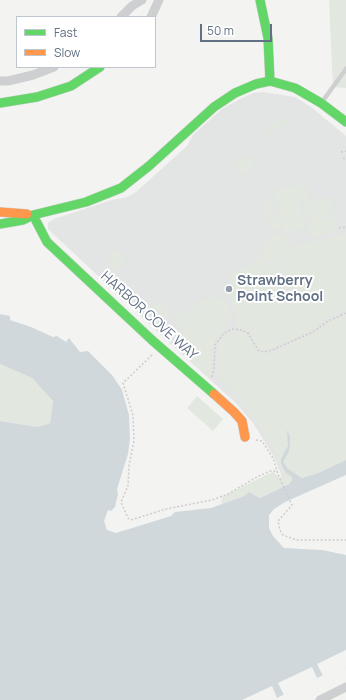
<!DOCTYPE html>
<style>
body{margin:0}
#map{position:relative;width:346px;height:700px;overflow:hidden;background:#f3f4f1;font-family:Manrope,sans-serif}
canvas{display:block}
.legend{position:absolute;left:16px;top:16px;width:140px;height:52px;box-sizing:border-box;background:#fff;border:1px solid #c0c6ce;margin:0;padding:5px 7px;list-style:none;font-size:12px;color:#617084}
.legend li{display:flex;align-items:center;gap:8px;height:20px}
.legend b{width:20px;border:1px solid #c0c6ce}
.scale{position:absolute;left:200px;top:24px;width:72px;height:18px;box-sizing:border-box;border:2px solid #617084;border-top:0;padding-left:5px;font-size:12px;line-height:14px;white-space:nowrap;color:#617084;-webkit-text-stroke:3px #fff;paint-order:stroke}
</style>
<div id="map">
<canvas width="346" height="700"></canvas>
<ul class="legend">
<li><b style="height:5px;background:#63d668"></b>Fast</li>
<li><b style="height:5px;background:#ff974d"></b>Slow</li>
</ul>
<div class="scale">50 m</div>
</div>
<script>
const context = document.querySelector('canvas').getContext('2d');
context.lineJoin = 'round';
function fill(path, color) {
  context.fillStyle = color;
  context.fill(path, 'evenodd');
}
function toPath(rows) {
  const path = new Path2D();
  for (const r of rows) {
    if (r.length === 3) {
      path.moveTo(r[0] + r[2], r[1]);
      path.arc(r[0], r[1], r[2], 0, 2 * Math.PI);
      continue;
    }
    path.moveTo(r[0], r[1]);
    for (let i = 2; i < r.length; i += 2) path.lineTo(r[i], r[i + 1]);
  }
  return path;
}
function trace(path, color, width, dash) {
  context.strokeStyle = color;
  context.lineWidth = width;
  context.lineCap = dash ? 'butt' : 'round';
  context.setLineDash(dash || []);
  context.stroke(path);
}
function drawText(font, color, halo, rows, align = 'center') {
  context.font = font + ' Manrope,sans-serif';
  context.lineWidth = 4;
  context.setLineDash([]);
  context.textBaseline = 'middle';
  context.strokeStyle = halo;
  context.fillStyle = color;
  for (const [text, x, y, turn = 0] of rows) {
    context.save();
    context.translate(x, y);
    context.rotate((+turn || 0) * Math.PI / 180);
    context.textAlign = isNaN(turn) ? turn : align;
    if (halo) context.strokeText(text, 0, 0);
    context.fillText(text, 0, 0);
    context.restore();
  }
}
fill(toPath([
 [263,92,295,97,311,107,346,136,346,457,285,484,274,457,253,423,235,402,175,348,48,229,48,223,54,219,112,200,127,197,136,192,187,146,193,135,222,109,242,98,253,93]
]), '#e3e5e4');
fill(toPath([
 [329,0,346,0,346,88,333,87],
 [285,117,287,122,285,124,268,134,265,127],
 [246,154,255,164,241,176,233,167],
 [305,184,307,191,297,193,298,194,307,192,309,199,299,202,305,228,284,233,274,190],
 [330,197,334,214,307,220,303,203],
 [268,208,7],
 [334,216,338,232,311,238,307,222],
 [274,223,7],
 [346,234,346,310,330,317,310,332,266,350,260,349,257,346,251,334,245,329,236,327,237,317,229,298,229,286,232,283,229,275,263,257,265,260,272,265,284,265,292,256,293,246],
 [277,249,15],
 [119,250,126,265,114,271,107,256],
 [209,298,218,298,225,302,233,318,225,323,225,329,216,338,212,352,211,373,209,377,175,348,181,342,183,335,173,318],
 [159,302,161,305,163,304,169,316,161,324,155,311,147,309],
 [346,315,346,460,318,473,302,478,288,469,283,462,289,451,290,444,288,430,286,431,288,446,281,459,281,464,291,476,292,480,289,484,260,498,249,492,244,496,221,504,222,497,268,474,273,472,276,474,279,478,281,477,281,470,273,449,257,421,216,375,218,348,221,339,231,331,241,331,246,333,250,338,256,351,264,354,270,353,313,334,329,322],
 [0,364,32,378,53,401,50,423,38,427,0,421],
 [197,396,223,419,213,431,187,408]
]), '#e2e7df');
fill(toPath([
 [0,314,10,316,10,320,31,327,53,337,57,336,66,342,69,338,80,352,88,351,112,375,122,390,129,415,130,439,128,454,117,489,118,494,115,507,111,511,108,510,104,521,107,530,116,533,171,516,175,512,211,508,244,496,249,492,260,498,289,484,292,480,292,477,286,473,281,464,281,459,288,446,287,430,290,437,290,444,289,451,283,462,288,469,302,478,318,473,346,460,346,475,285,502,274,509,269,515,269,528,273,536,284,548,322,550,346,555,346,667,319,677,273,700,0,700,0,421,38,427,50,423,53,401,32,378,0,364]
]), '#d1d8db');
fill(toPath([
 [346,650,346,667,323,676,317,664],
 [312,667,317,678,284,695,278,683],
 [272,686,277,698,273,700,242,700]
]), '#f3f4f1');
const fast = toPath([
 [260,0,268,38,270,81],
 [0,103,37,97,71,86,100,67],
 [33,215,47,242,153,341,214,394],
 [0,224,23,220,33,215,86,202,121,188,149,166,214,107,235,93,256,84,270,81,295,88,321,103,346,122]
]);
const slow = toPath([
 [0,212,27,214],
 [214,394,234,412,242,421,245,437]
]);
trace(fast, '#cfd1d2', 10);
trace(slow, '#cfd1d2', 10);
trace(toPath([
 [341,152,346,151],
 [343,158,346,159],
 [339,228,346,227],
 [152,355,123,383,133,415,134,441,129,465,128,486,121,502,128,518,131,520,166,509,212,500,228,494,257,477,270,471,277,471],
 [212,377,214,369,215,345,224,333,233,329,241,330,248,333,258,350,264,352,272,350,313,332,328,321,346,313],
 [256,440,262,441,273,458,279,477,292,505,278,521,280,530,283,535,296,540,346,540]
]), '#ccc', 1.5, [2, 2]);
trace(toPath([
 [322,102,346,69]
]), '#cecfd0', 4.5);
trace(toPath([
 [121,17,132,6,142,0],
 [151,17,159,0],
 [0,81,8,81,33,75,54,67],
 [320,700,346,687]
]), '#cecfd0', 9);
trace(fast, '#63d668', 9);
trace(slow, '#ff974d', 9);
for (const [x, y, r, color] of [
 [229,289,4,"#949eaa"]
]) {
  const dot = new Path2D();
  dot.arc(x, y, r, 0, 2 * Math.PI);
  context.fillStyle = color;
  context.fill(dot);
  trace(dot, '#fff', 1.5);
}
drawText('bold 14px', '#617084', '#fff', [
 ["Strawberry",237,281],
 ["Point School",237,297]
], 'left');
drawText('14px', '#617084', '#fff', [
 ["HARBOR COVE WAY",149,316,42]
]);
</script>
